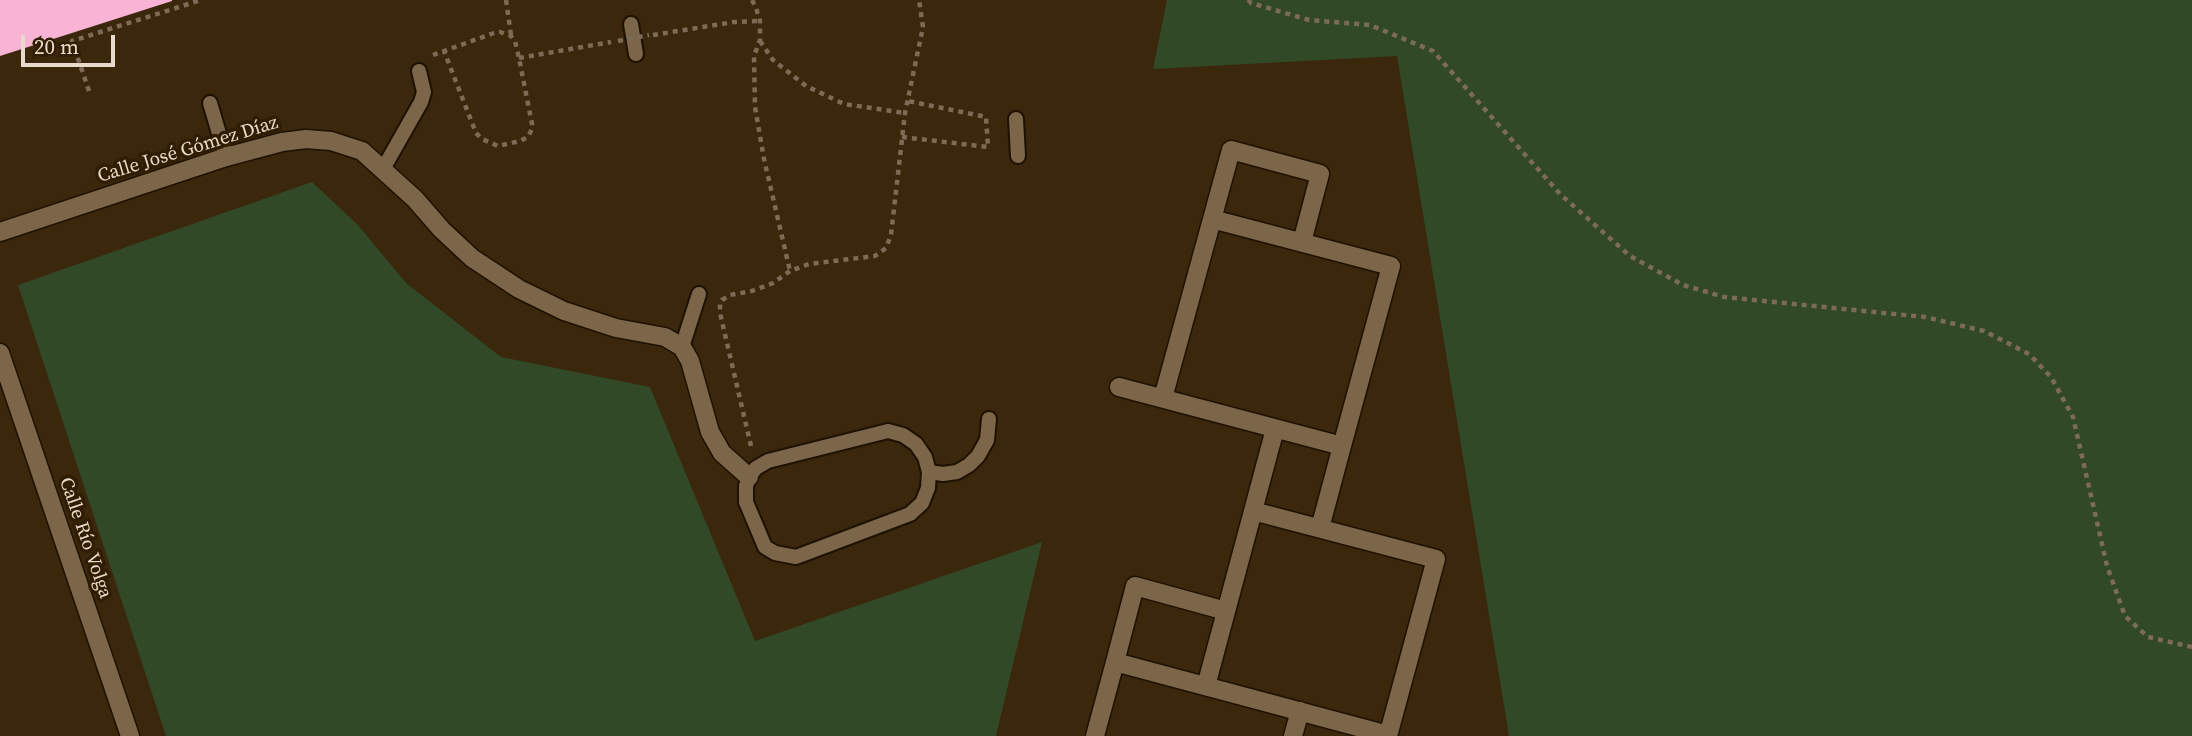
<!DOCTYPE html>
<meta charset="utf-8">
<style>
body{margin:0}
#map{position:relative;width:2192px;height:736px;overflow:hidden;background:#3a270c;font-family:"Source Serif 4",serif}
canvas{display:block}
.scale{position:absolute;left:21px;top:35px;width:94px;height:32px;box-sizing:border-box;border:4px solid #e8dbcc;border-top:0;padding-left:9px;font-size:21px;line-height:24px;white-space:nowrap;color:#e8dbcc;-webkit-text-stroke:5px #301d02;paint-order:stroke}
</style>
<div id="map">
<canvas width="2192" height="736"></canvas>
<div class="scale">20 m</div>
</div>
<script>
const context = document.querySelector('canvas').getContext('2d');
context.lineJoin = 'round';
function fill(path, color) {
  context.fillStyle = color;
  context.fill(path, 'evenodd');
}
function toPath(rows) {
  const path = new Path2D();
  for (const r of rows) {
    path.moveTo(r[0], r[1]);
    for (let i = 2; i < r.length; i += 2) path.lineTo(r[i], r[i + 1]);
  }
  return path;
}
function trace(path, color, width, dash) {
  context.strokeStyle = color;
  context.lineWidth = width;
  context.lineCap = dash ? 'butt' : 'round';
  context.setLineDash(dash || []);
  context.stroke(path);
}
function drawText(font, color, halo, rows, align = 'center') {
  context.font = font + ' "Source Serif 4",serif';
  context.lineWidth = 7;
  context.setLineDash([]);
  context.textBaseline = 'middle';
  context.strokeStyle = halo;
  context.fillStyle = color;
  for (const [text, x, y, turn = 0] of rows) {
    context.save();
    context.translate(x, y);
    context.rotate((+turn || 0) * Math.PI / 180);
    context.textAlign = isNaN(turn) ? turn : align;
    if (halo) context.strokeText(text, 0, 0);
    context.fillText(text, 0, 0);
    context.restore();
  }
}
fill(toPath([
 [1167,0,2192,0,2192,736,1509,736,1397,56,1153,69],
 [312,182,358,225,406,283,501,357,650,387,755,641,1042,542,996,736,166,736,18,285]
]), '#324927');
fill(toPath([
 [0,0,172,0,172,1,0,56]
]), '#f9b3d5');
const lane = toPath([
 [631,24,636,54],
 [210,103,226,157],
 [1016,119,1018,156],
 [383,169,421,102,424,92,419,71],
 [682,347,699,294],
 [888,431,903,435,916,444,925,457,929,472,928,488,922,503,910,514,796,557,775,553,765,547,746,502,746,486,749,477,756,468,768,461,888,431],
 [929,472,943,474,957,472,969,465,978,456,987,440,989,419]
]);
const street = toPath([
 [1212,219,1391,266,1342,446],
 [0,232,226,157,282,142,306,139,331,141,362,151,415,199,442,230,472,258,519,289,564,311,616,328,665,337,682,347,690,361,710,432,722,453,749,477],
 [0,353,130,736],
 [1119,387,1342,446,1320,528],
 [1163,398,1231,150,1320,174,1302,242],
 [1275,429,1253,511,1436,559,1388,736],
 [1226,611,1135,586,1115,662,1388,735],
 [1206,686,1253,511],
 [1095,736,1115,662],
 [1293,736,1300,711]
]);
trace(lane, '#1e1100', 18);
trace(street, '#1e1100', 21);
trace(toPath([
 [506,0,511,35],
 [752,0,756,8,760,21,760,40,754,56,755,107,764,159,790,271],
 [1248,0,1251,3,1309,20,1370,25,1433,51,1560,194,1630,256,1683,285,1724,297,1925,317,1984,331,2029,354,2051,377,2073,417,2107,566,2125,616,2148,637,2192,647],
 [653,35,734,22,760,21],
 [760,41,773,60,806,86,844,104,905,113],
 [433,55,444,51,494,33,500,32,511,36,515,41,519,58,532,124,532,129,528,137,520,141,498,146,482,139,476,133,444,51],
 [519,58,611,42],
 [89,91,72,41,201,0],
 [902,137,988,147,986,117,908,101],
 [751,446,720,313,720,304,722,300,730,295,752,291,773,283,790,271,809,264,875,256,886,248,891,235,905,113,923,27,919,0]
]), '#7c6b55', 4.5, [5, 5]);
trace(lane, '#7c664a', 14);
trace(street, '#7c664a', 18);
trace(toPath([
 [618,41,649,35]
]), '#7c6b55', 4.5, [5, 5]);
drawText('19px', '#e8dbcc', '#301d02', [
 ["Calle José Gómez Díaz",188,150,-17],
 ["Calle Río Volga",85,538,71]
]);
</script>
